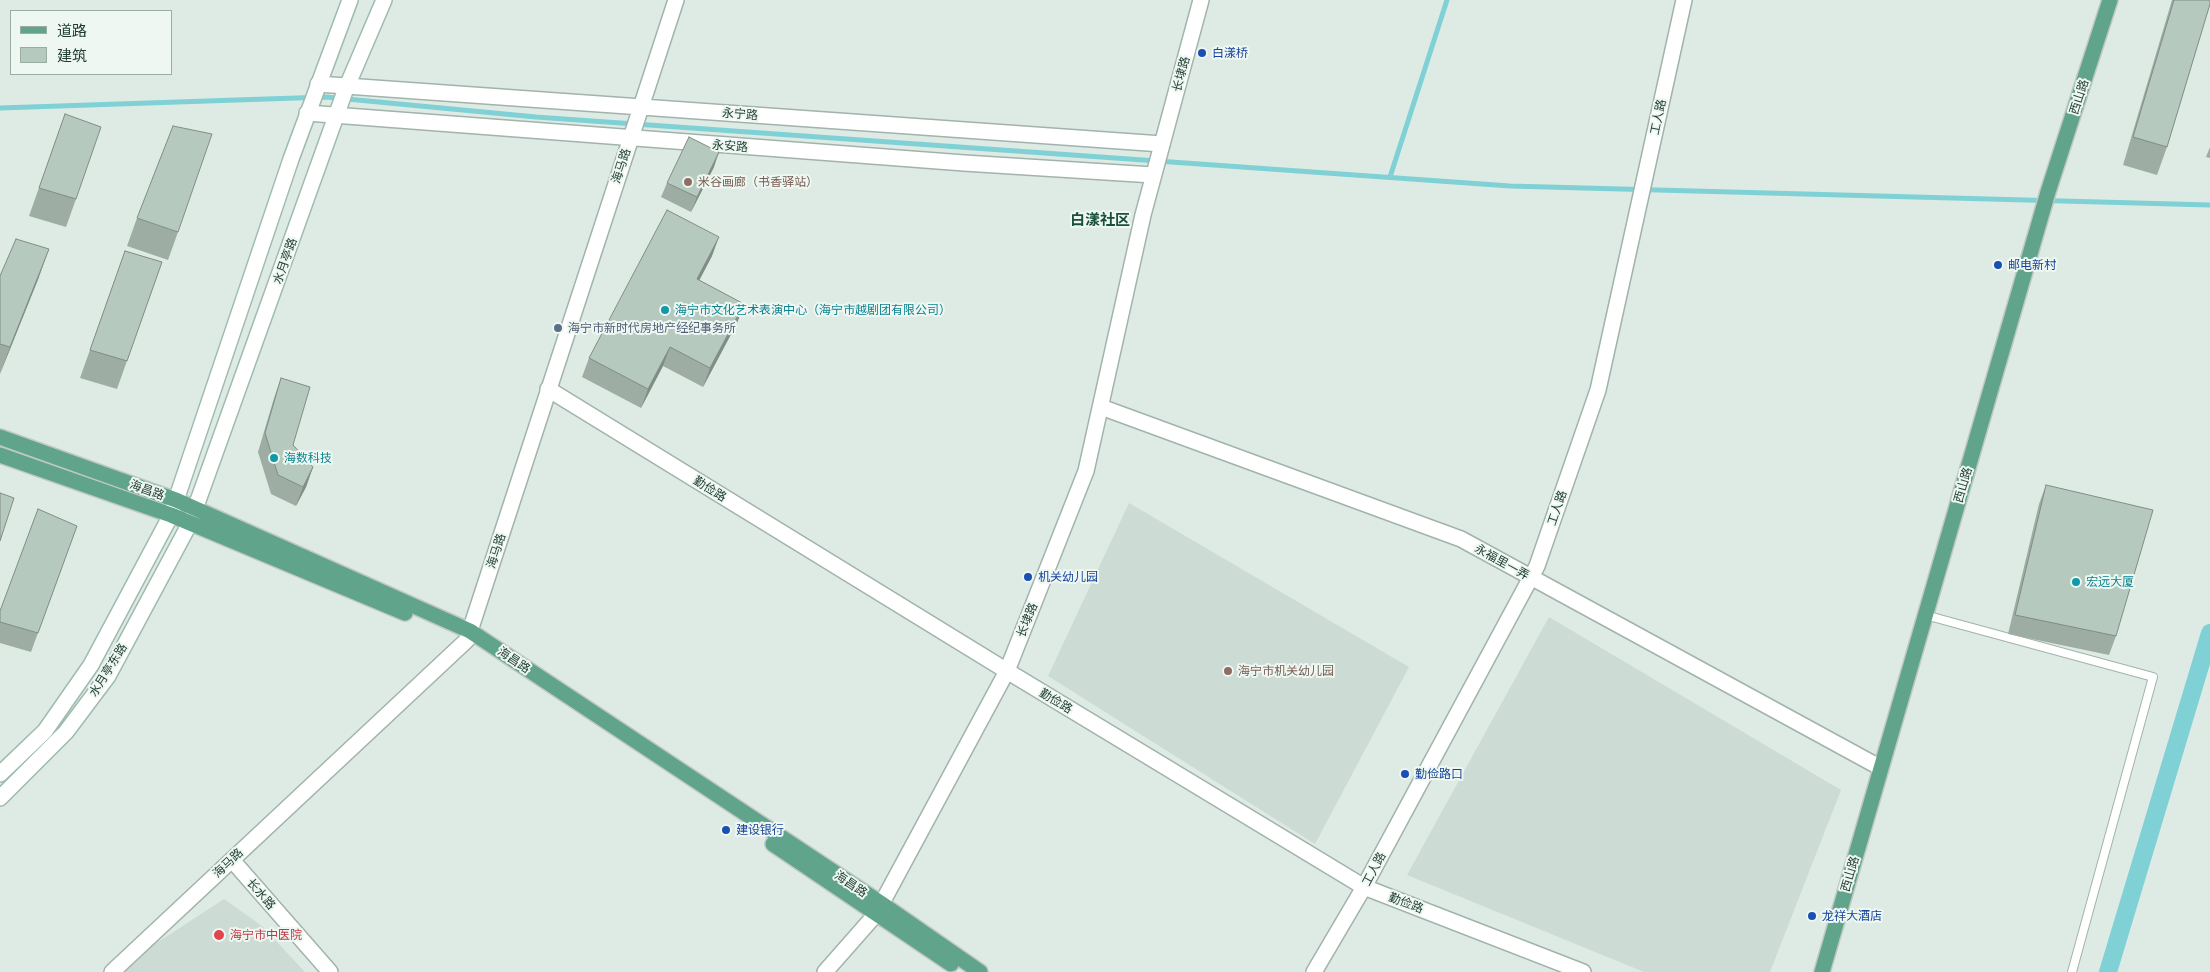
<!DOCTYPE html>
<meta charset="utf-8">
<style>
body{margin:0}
#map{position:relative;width:2210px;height:972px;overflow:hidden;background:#deebe4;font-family:Ubuntu,"Noto Sans SC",sans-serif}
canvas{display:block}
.legend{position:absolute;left:10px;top:10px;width:162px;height:65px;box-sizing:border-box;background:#eef7f2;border:1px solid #9baca5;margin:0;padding:6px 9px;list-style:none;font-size:15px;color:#1e3c31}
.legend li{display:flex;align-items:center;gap:10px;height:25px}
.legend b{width:25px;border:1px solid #9baca5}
</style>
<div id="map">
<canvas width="2210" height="972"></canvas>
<ul class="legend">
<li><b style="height:6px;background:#5fa48b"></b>道路</li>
<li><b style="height:14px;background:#b6c9bf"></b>建筑</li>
</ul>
</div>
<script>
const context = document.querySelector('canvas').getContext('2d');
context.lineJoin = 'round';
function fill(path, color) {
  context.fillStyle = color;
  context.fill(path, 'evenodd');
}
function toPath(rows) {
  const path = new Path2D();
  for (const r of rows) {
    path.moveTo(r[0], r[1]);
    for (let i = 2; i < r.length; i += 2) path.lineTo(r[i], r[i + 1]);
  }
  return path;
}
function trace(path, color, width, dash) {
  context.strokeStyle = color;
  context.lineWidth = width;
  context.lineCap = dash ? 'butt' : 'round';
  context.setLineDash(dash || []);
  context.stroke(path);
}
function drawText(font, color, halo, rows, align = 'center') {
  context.font = font + ' Ubuntu,"Noto Sans SC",sans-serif';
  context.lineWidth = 4;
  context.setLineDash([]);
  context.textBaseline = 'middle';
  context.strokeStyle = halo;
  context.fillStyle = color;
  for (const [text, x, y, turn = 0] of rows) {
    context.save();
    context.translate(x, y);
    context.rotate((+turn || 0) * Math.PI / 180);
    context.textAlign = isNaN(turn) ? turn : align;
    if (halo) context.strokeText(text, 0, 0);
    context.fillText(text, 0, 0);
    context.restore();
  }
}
fill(toPath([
 [1129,503,1409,667,1315,844,1048,676],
 [1549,617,1841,790,1770,972,1644,972,1407,875],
 [224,899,262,926,305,972,125,972,155,944]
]), '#ccdbd3');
trace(toPath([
 [0,108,326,97,536,117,1510,186,2210,205],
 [1390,177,1447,0]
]), '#80d1d5', 5);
trace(toPath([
 [2108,972,2210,633]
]), '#80d1d5', 18);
const service = toPath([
 [1925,615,2153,677,2072,972]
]);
const minor = toPath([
 [318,84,1162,144],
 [307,113,964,163,1153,175],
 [1101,407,1461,539,1881,768],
 [232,860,330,972],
 [112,972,467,640,676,0]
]);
const tertiary = toPath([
 [548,389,1007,671,1364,887,1583,972],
 [825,972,876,914,1007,671,1086,471,1143,215,1201,0],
 [1314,972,1364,887,1537,566,1598,390,1684,0]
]);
const secondary = toPath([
 [0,774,45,731,91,665,171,515,291,159,350,0],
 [0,798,66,732,108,676,190,523,345,91,384,0]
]);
const primary = toPath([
 [0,437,176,500,470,631,882,904,980,972],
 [0,455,171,515,405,613],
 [773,844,951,964],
 [1822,972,2048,192,2110,0]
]);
trace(service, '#a1b3ab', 10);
trace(minor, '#a1b3ab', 18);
trace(tertiary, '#a1b3ab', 18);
trace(secondary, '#9ebbae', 18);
trace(primary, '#c0c8c5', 18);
trace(service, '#fff', 8);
trace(minor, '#fff', 15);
trace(tertiary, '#fff', 15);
trace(secondary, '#fff', 15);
trace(primary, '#5fa48b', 15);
fill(toPath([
 [2172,0,2210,0,2167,147,2157,175,2123,165],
 [65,114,76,199,66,227,29,216],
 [2210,147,2210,158,2206,157],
 [714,167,691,212,661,197,667,183],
 [137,218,178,232,168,260,127,246],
 [125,251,162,262,117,389,80,378],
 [712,256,699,280,744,304,737,323,703,387,663,366,641,408,582,377,589,358],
 [0,276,39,277,0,374],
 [281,378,293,445,313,467,306,487,296,506,271,494,258,452,274,398],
 [2046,485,2116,636,2109,655,2008,634,2039,504],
 [77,526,31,652,0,643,0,611]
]), '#9dada4');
fill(toPath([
 [719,152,714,167,691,212,697,197],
 [719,237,712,256,690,298,697,279],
 [49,249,39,277,0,374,10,347],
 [744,304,737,323,703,387,710,368],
 [670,347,663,366,641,408,648,389],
 [313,467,306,487,296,506,303,487]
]), '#7f8d86');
const building = toPath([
 [2174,0,2210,0,2210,4,2167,147,2133,137,2174,0],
 [65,114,101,127,76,199,39,188,65,114],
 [173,126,212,134,178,232,137,218,173,126],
 [689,137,719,152,697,197,667,183,689,137],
 [667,210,719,237,697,279,744,304,710,368,670,347,648,389,589,358,667,210],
 [16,239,49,249,10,347,0,344,0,276,16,239],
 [125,251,162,262,127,361,90,350,125,251],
 [281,378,310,387,293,445,313,467,303,487,278,475,265,433,281,378],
 [2046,485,2153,510,2116,636,2015,615,2046,485],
 [0,493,14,498,0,541,0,493],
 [38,509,77,526,38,633,0,622,0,611,38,509]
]);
fill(building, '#b6c9bf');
trace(building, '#7f8d86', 1);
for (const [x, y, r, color] of [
 [1202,53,5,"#1a4fb4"],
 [688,182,5,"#8d6e63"],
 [1998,265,5,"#1a4fb4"],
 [665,310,5,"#0f9aa8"],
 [558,328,5,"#5c6f8a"],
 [274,458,5,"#0f9aa8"],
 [1028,577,5,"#1a4fb4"],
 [2076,582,5,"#0f9aa8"],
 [1228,671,5,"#8d6e63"],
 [1405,774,5,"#1a4fb4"],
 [726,830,5,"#1a4fb4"],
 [1812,916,5,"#1a4fb4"],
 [219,935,6,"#e0444e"]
]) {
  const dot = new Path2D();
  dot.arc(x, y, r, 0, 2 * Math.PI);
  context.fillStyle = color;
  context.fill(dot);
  trace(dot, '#eef7f2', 2);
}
drawText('12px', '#164399', '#eef7f2', [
 ["白漾桥",1212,53],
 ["邮电新村",2008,265],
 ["机关幼儿园",1038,577],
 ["勤俭路口",1415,774],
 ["建设银行",736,830],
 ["龙祥大酒店",1822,916]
], 'left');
drawText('12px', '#1e3c31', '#eef7f2', [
 ["长埭路",1181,74,-75],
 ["西山路",2079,97,-72],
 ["永宁路",740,114,4],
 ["工人路",1658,117,-78],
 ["永安路",730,146,4],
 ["海马路",621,166,-72],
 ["水月亭路",285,261,-70],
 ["西山路",1963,485,-74],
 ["勤俭路",710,489,32],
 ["海昌路",147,490,20],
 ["工人路",1557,508,-71],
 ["海马路",496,551,-72],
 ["永福里一弄",1502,562,29],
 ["长埭路",1027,620,-68],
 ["海昌路",514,660,34],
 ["水月亭东路",108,670,-58],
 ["勤俭路",1056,701,31],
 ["海马路",228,863,-43],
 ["工人路",1374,869,-62],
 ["西山路",1850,874,-74],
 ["海昌路",851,884,34],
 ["长水路",261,894,49],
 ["勤俭路",1406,903,21]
]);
drawText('12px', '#785e54', '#eef7f2', [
 ["米谷画廊（书香驿站）",698,182],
 ["海宁市机关幼儿园",1238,671]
], 'left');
drawText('12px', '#0d838f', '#eef7f2', [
 ["海宁市文化艺术表演中心（海宁市越剧团有限公司）",675,310],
 ["海数科技",284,458],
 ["宏远大厦",2086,582]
], 'left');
drawText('12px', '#4e5e75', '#eef7f2', [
 ["海宁市新时代房地产经纪事务所",568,328]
], 'left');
drawText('12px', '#be3a42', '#eef7f2', [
 ["海宁市中医院",230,935]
], 'left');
drawText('bold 15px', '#194f3c', '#eef7f2', [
 ["白漾社区",1100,220]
]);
</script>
